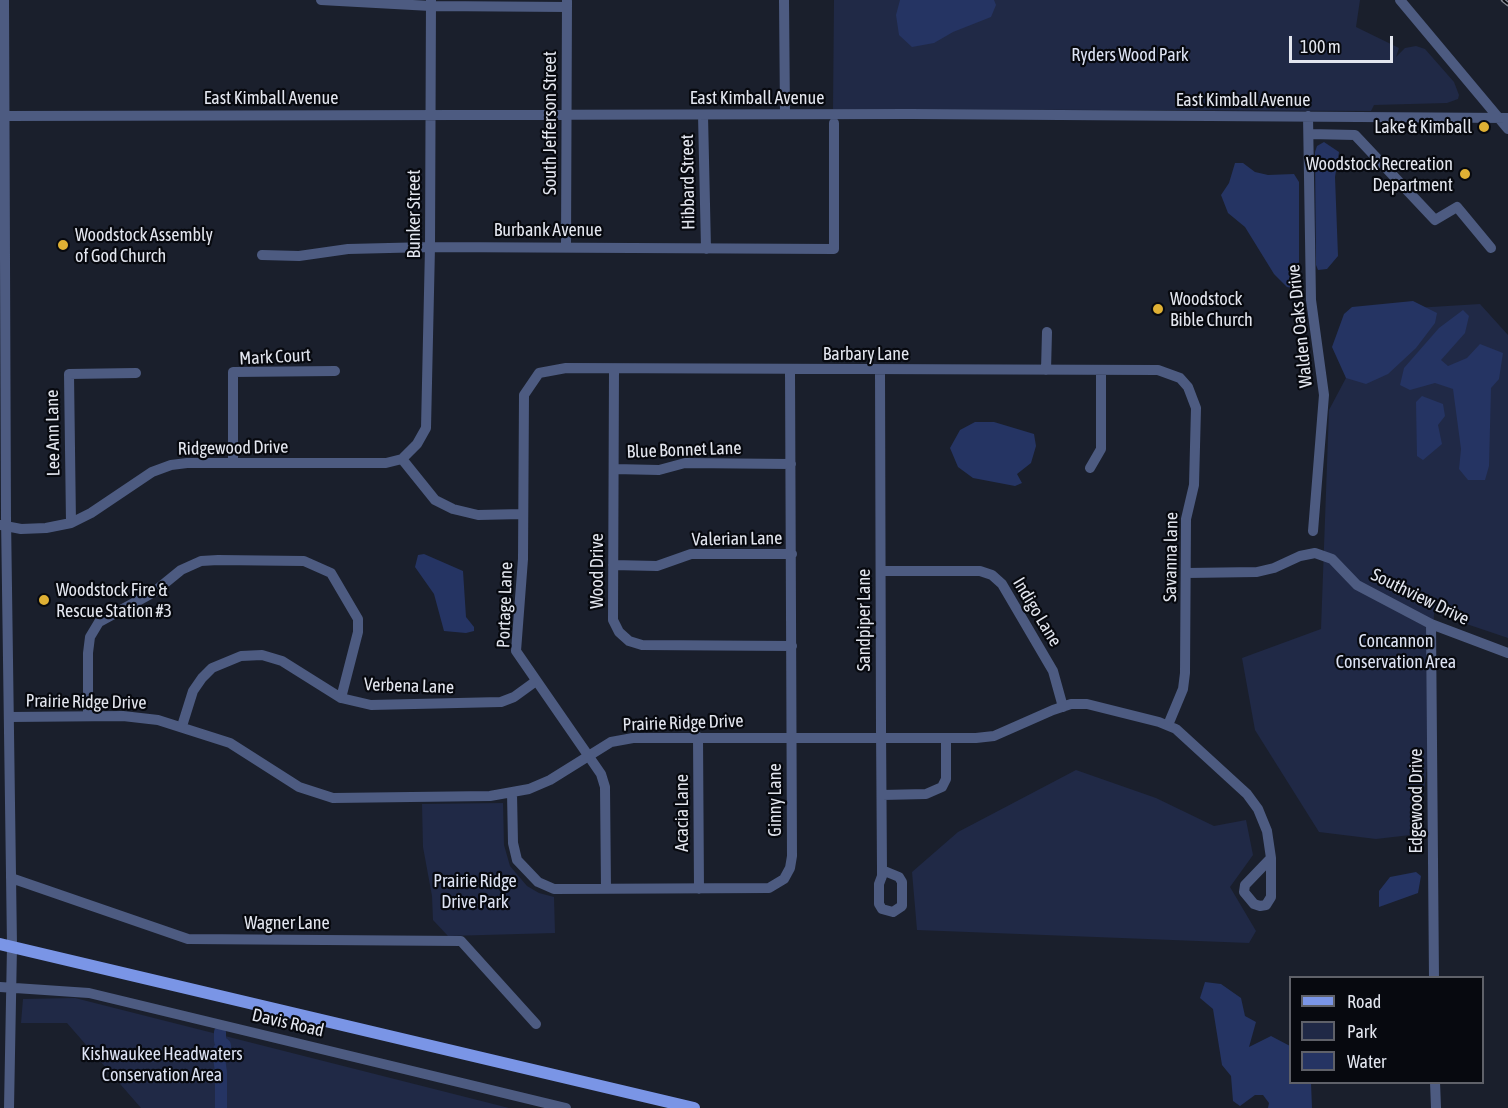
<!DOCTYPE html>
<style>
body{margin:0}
#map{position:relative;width:1508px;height:1108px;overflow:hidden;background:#1a1f2c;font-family:"Asap Condensed",sans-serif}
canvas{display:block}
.legend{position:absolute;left:1289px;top:976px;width:195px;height:108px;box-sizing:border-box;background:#07090f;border:2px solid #5f6169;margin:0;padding:8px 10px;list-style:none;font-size:18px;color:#e3e6ef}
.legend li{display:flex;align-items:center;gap:12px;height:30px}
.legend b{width:30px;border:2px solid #5f6169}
.scale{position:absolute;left:1289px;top:36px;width:104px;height:27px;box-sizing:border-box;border:3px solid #e3e6ef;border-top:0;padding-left:8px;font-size:18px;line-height:21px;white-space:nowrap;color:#e3e6ef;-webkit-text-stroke:4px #07090f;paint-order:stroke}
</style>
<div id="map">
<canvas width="1508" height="1108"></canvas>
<ul class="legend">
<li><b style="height:8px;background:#7a95e6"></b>Road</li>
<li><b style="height:16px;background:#202946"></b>Park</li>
<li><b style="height:16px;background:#253463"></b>Water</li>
</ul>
<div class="scale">100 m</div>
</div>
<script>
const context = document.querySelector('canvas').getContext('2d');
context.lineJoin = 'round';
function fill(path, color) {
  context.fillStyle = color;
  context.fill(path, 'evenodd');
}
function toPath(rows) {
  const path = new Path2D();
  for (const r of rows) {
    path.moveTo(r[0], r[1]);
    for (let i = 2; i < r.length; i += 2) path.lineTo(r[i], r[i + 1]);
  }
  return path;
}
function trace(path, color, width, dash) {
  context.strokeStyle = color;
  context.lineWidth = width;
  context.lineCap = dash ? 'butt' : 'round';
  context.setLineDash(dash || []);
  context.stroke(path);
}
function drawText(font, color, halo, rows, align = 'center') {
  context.font = font + ' "Asap Condensed",sans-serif';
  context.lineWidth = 4.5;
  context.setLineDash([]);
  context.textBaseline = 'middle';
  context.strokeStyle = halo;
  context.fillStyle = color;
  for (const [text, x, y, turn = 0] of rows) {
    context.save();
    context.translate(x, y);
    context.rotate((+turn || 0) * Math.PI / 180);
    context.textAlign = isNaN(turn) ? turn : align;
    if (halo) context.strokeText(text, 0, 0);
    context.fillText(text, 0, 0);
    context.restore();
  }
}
fill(toPath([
 [834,0,1360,0,1356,27,1399,48,1396,57,1405,48,1416,46,1425,49,1454,82,1459,95,1458,99,1447,103,1374,105,1371,111,833,109],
 [1480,304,1508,335,1508,638,1434,613,1428,758,1419,834,1376,839,1319,832,1255,730,1242,658,1321,629,1329,410,1382,310],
 [1076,770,1156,798,1214,826,1246,820,1253,855,1230,887,1256,931,1249,943,917,930,912,872,958,832],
 [503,803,504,845,510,866,527,886,539,893,554,897,555,933,448,936,433,920,432,896,423,847,422,804],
 [75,998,509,1108,141,1108,67,1023,21,1023,23,999]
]), '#202946');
fill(toPath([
 [900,0,994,0,996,5,991,17,953,32,934,43,912,47,899,35,896,15],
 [1324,142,1339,152,1335,177,1338,256,1327,269,1318,270,1316,265,1315,152,1317,146],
 [1235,163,1243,163,1255,172,1268,175,1294,174,1299,182,1299,289,1287,287,1274,274,1245,227,1228,213,1221,195,1229,183],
 [1413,301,1437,313,1435,323,1416,348,1388,374,1366,384,1346,378,1332,347,1344,314,1352,307],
 [1463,310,1469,316,1465,333,1441,360,1448,366,1467,358,1480,344,1503,353,1499,379,1491,388,1489,466,1485,480,1468,480,1459,469,1461,449,1453,389,1435,383,1410,390,1400,385,1404,368,1439,328],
 [1422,396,1443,404,1445,416,1438,425,1442,444,1423,460,1417,456,1416,402],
 [975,422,994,422,1034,434,1036,446,1031,463,1017,474,1022,483,1015,486,973,478,958,467,950,448,960,430],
 [424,554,463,571,466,617,474,627,474,631,466,633,444,631,434,594,415,567,418,555],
 [1416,872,1421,876,1418,893,1379,907,1379,891,1390,877],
 [1205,982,1221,984,1241,998,1245,1016,1256,1022,1249,1047,1271,1036,1290,1046,1290,1082,1311,1083,1312,1108,1268,1108,1269,1103,1263,1095,1255,1095,1240,1106,1233,1101,1231,1076,1222,1065,1213,1009,1200,998]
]), '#253463');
trace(toPath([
 [220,1032,220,1041,225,1045,225,1048,220,1048,218,1051,221,1072,221,1108]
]), '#253463', 12);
trace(toPath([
 [4,0,6,517,12,946,9,1108],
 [321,0,431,6,567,7],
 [784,0,785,114],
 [1400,0,1508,129],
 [703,115,706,249],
 [5,116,911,114,1508,118],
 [1308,116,1311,300,1324,395,1313,531],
 [1309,134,1355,135,1435,220,1457,207,1491,248],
 [566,246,567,1],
 [262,255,299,256,348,249,430,247,834,249,834,123],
 [614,369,613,620,619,632,629,641,642,645,792,646],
 [880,370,881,728,882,870,882,876,879,884,879,904,882,909,893,912,902,906,902,882,899,877,882,870],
 [1046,370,1047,332],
 [402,459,435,500,453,509,478,515,522,514],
 [233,463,233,372,335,371],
 [1090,468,1101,449,1101,370],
 [614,469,659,470,685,463,791,464],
 [71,523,69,374,136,373],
 [0,525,21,529,46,528,71,523,91,513,152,472,171,465,187,463,386,463,402,459,417,444,426,428,430,247,431,0],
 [613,565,657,566,691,554,792,554],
 [881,571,980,571,992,575,1002,584,1053,671,1063,707],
 [1187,573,1257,572,1274,568,1300,556,1315,553,1332,559,1357,585,1431,624,1508,653],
 [1431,624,1434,978],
 [88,716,88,653,90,637,99,622,154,592,181,570,201,561,218,560,304,561,331,573,358,619,358,632,341,698],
 [10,717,123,716,158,720,230,743,299,787,333,798,490,796,529,789,550,780,611,742,633,738,976,738,994,736,1053,710,1071,704,1087,704,1159,722,1176,729,1247,794,1258,809,1267,831,1271,858,1271,897,1266,905,1260,906,1254,904,1244,892,1245,885,1271,858],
 [182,726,193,691,202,678,212,668,241,656,262,655,282,661,341,698,371,705,501,702,514,697,536,681],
 [698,737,699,889],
 [512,793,513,843,517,860,538,882,554,889,769,888,784,879,790,868,792,856,790,370],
 [882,795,926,794,942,787,946,779,946,738],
 [11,878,188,939,461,941,536,1024],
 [606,889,605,787,601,774,516,651,523,559,524,395,539,373,566,368,1158,370,1180,378,1188,387,1196,408,1194,485,1186,519,1185,673,1183,689,1168,725],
 [0,987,89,993,566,1108],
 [1435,1082,1436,1108]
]), '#4d5b81', 10);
trace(toPath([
 [0,944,694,1108]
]), '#7a95e6', 12);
const rail = toPath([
 [1503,0,1508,4]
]);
trace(rail, '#898d97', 4.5);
trace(rail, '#07090f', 2, [7]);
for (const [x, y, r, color] of [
 [1484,127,6,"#dfb034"],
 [1465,174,6,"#dfb034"],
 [63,245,6,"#dfb034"],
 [1158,309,6,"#dfb034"],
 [44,600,6,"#dfb034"]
]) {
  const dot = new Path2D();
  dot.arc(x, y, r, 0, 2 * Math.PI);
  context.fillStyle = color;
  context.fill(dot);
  trace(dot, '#07090f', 2);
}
drawText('18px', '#dde3f4', '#07090f', [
 ["Ryders Wood Park",1130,55],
 ["Concannon",1396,641],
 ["Conservation Area",1396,662],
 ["Prairie Ridge",475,881],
 ["Drive Park",475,902],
 ["Kishwaukee Headwaters",162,1054],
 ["Conservation Area",162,1075]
]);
drawText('18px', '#e3e6ef', '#07090f', [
 ["East Kimball Avenue",271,98],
 ["East Kimball Avenue",757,98],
 ["East Kimball Avenue",1243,100],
 ["South Jefferson Street",550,123,-90],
 ["Hibbard Street",688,182,-91],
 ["Bunker Street",414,214,-90],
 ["Burbank Avenue",548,230],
 ["Walden Oaks Drive",1300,326,-96],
 ["Barbary Lane",866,354],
 ["Mark Court",275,357,-3],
 ["Lee Ann Lane",53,433,-91],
 ["Ridgewood Drive",233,448,-1],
 ["Blue Bonnet Lane",684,450,-2],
 ["Valerian Lane",737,539,-1],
 ["Savanna lane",1171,557,-89],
 ["Wood Drive",597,571,-90],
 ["Southview Drive",1420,597,26],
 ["Portage Lane",505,605,-88],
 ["Indigo Lane",1037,612,59],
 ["Sandpiper Lane",864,620,-90],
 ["Verbena Lane",409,686,2],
 ["Prairie Ridge Drive",86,702,1],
 ["Prairie Ridge Drive",683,723,-2],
 ["Ginny Lane",775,800,-90],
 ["Edgewood Drive",1416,801,-90],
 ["Acacia Lane",682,813,-90],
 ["Wagner Lane",287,923],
 ["Davis Road",288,1023,13]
]);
drawText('18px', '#e3e6ef', '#07090f', [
 ["Lake & Kimball",1472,127,"right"],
 ["Woodstock Recreation",1453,164,"right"],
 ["Department",1453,185,"right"],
 ["Woodstock Assembly",75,235],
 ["of God Church",75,256],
 ["Woodstock",1170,299],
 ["Bible Church",1170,320],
 ["Woodstock Fire &",56,590],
 ["Rescue Station #3",56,611]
], 'left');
</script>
